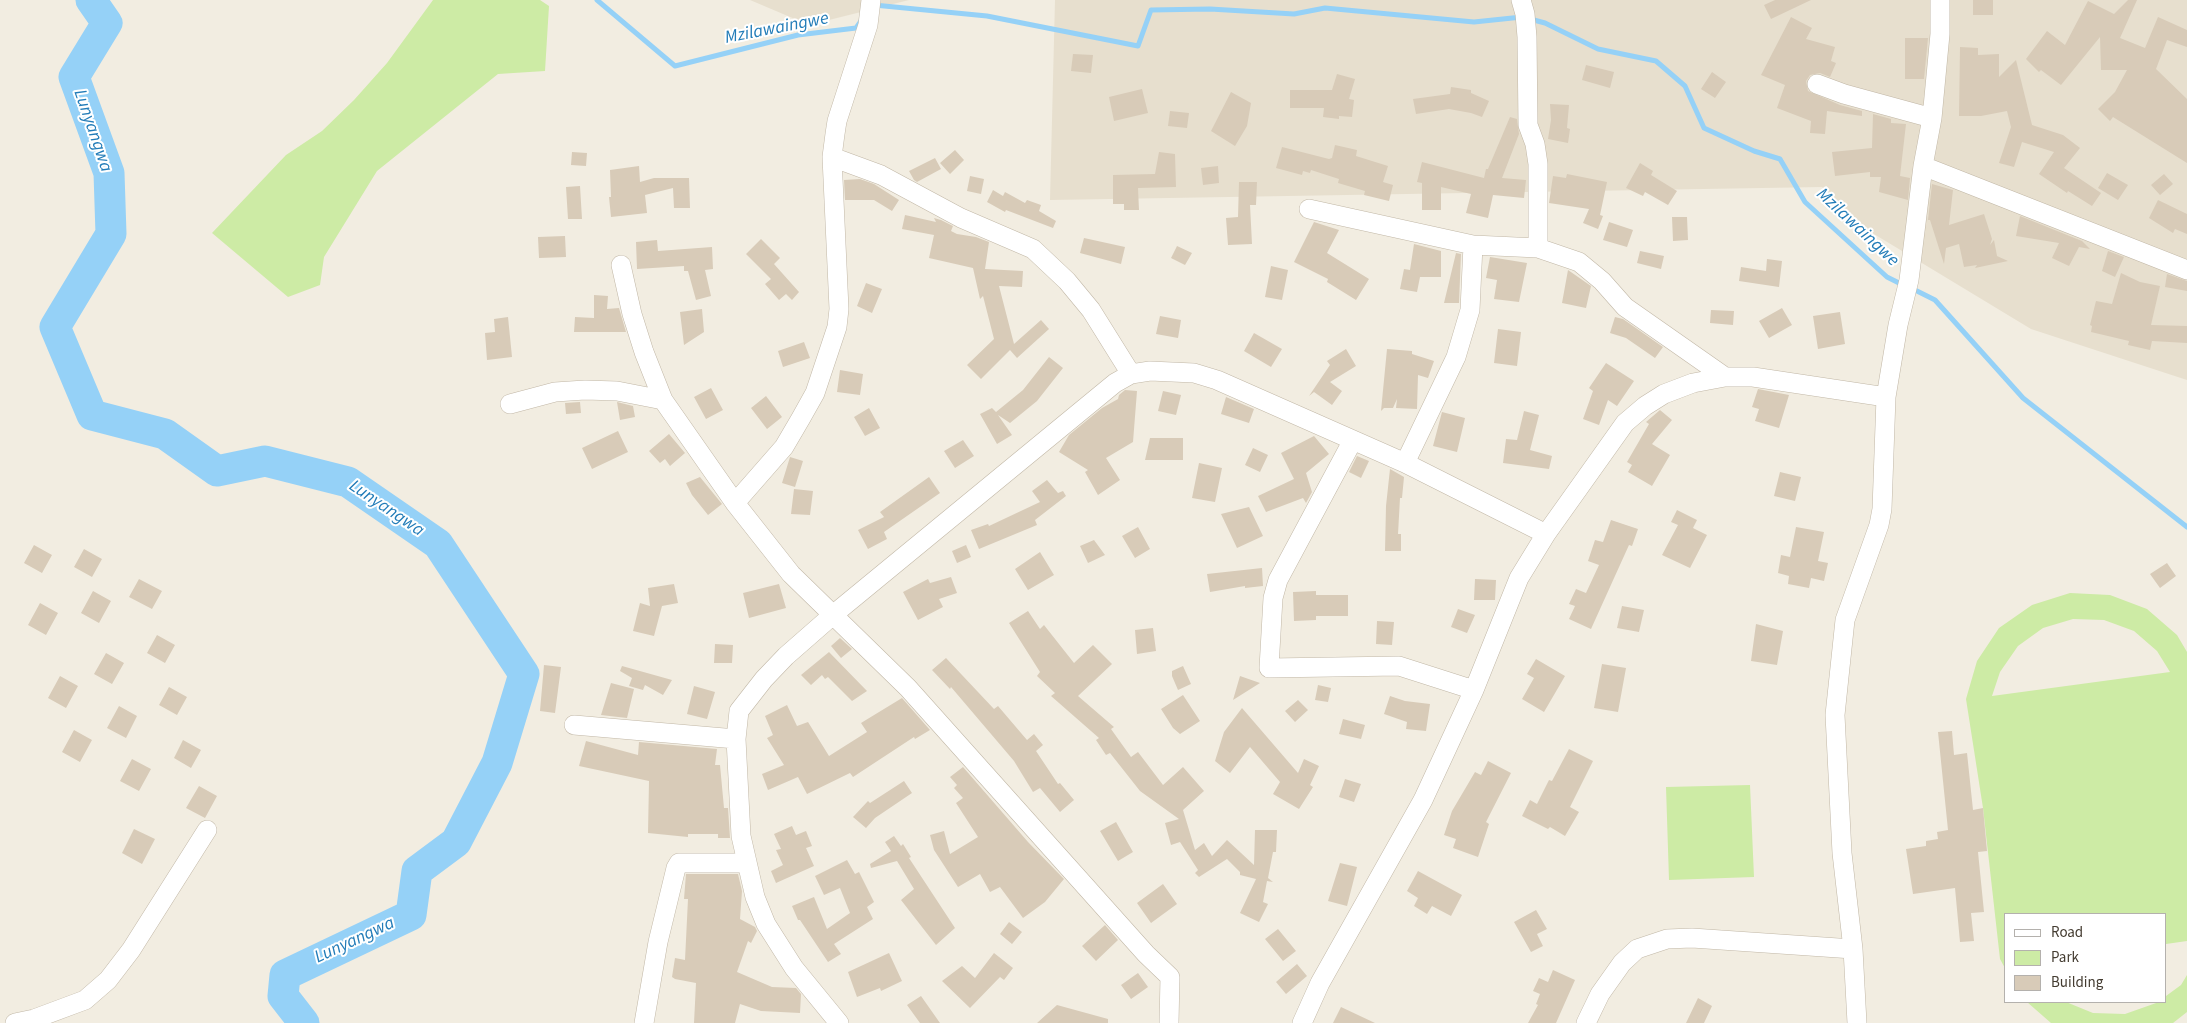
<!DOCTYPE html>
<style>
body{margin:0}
#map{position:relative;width:2187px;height:1023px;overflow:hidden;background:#f2ede1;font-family:"Source Sans 3",sans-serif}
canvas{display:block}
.legend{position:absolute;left:2004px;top:913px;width:162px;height:90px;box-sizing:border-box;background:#fff;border:1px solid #b4b1ad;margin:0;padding:6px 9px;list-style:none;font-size:15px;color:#443c31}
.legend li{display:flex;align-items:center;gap:10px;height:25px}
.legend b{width:25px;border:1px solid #b4b1ad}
</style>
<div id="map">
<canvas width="2187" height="1023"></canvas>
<ul class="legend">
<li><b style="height:6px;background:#fff"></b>Road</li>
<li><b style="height:14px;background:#cdeba5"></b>Park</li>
<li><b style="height:14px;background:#d8cbb8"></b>Building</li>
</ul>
</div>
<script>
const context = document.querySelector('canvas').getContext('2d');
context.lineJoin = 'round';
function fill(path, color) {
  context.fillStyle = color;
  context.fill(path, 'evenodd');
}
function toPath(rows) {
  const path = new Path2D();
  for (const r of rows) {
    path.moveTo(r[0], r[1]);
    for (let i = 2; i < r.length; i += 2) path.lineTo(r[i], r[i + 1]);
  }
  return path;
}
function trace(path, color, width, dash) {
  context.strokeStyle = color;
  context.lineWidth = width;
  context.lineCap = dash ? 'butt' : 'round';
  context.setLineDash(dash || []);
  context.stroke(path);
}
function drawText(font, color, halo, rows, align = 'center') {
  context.font = font + ' "Source Sans 3",sans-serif';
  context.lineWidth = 4;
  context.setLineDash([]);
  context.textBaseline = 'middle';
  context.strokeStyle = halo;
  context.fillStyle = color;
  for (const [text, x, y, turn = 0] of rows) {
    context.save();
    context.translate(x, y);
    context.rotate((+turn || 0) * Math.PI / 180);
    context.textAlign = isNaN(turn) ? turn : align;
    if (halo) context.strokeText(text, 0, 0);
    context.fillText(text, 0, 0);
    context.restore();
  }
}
fill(toPath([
 [750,0,909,0,809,25],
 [1055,0,2187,0,2187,380,2031,329,1869,231,1822,187,1050,200]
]), '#e7dfce');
fill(toPath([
 [433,0,540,0,549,6,545,71,498,74,377,171,324,257,320,285,288,297,212,233,286,155,322,131,354,100,387,63],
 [2070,593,2110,595,2147,609,2177,635,2187,652,2187,941,2166,944,2166,914,2006,914,2006,970,2000,959,1983,808,1966,699,1977,661,1999,628,2032,605],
 [2073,619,2104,620,2134,631,2157,651,2170,672,1992,696,2000,672,2018,646,2043,628],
 [1750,785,1754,877,1669,880,1666,787],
 [2187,975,2187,1012,2173,1023,2051,1023,2027,1002,2066,1002,2093,1013,2125,1014,2159,1002,2166,1002,2166,996,2181,985]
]), '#cdeba5');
trace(toPath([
 [597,0,675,66,798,35,856,28,861,21],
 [874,5,987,16,1138,46,1151,10,1210,9,1294,14,1325,8,1474,22,1522,17],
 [1530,19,1545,23,1598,49,1656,61,1685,86,1704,128,1754,151,1780,159,1805,202,1887,277,1903,285],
 [1911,288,1935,300,2023,398,2187,527]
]), '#95d1f7', 5);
trace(toPath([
 [91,0,107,23,74,77,109,173,111,234,55,327,92,415,165,434,217,471,265,461,348,482,438,544,524,674,497,763,456,842,417,871,411,915,285,975,283,996,304,1023]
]), '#95d1f7', 31);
fill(toPath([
 [1775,0,1811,0,1771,19,1764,5],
 [1973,0,1993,0,1993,15,1973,15],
 [2128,0,2137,0,2120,38,2145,48,2158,17,2187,30,2187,47,2167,40,2156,69,2187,99,2187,163,2113,117,2110,121,2098,109,2115,92,2127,70,2101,70,2100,37,2061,85,2041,70,2039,72,2026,59,2047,31,2065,45,2088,1,2114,14],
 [1791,17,1812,28,1806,39,1835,47,1831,61,1836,63,1830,77,1820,73,1810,75,1806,81,1808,91,1840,105,1862,111,1862,116,1827,111,1825,134,1810,133,1811,121,1777,108,1785,85,1761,75],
 [1905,38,1928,38,1924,79,1905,79],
 [1960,47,1978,48,1978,55,1999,54,1999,77,2016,60,2032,125,2063,135,2080,148,2064,168,2101,193,2092,206,2068,191,2067,193,2039,174,2054,152,2022,142,2014,167,1999,163,2011,127,2007,111,1981,116,1959,116],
 [1073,54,1093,55,1091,73,1071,71],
 [1586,65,1614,72,1610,88,1582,80],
 [1712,72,1726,82,1715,98,1701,89],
 [1337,74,1355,79,1349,99,1354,100,1352,117,1339,116,1339,119,1323,117,1324,108,1290,108,1290,90,1332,90],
 [1451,87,1471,90,1471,93,1489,101,1482,117,1471,113,1449,109,1416,114,1413,99,1450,94],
 [1142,89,1148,113,1114,121,1109,97],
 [1231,92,1251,103,1247,126,1235,146,1211,131],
 [1550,104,1569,105,1567,128,1570,129,1568,143,1548,139,1551,120],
 [1170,111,1189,113,1187,128,1168,126],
 [1873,114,1891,119,1891,123,1906,124,1900,176,1910,178,1908,200,1879,192,1881,177,1870,177,1870,172,1835,176,1832,152,1872,148],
 [1510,117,1517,119,1519,134,1502,178,1526,180,1524,198,1493,195,1488,218,1466,213,1471,194,1441,187,1441,210,1422,210,1422,183,1417,182,1422,162,1484,178,1486,169,1488,169],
 [1335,145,1357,150,1356,156,1388,166,1383,182,1393,185,1389,201,1364,195,1365,191,1338,183,1339,179,1311,170,1310,173,1303,171,1302,175,1276,168,1282,147,1329,159,1332,158],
 [955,150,964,160,950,174,940,163],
 [572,152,587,153,586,166,571,165],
 [1159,152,1175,154,1176,187,1138,188,1139,210,1124,210,1124,204,1113,204,1113,175,1155,174],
 [935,158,941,169,917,182,914,180,909,171],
 [1640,163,1653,171,1651,175,1677,191,1668,205,1645,192,1643,196,1626,188],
 [639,166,640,182,654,178,689,178,690,208,674,208,673,188,645,195,647,213,611,217,609,197,611,197,610,170],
 [1218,166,1219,183,1203,185,1201,168],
 [2107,173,2128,185,2118,200,2098,188],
 [1567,174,1607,182,1600,215,1603,216,1598,229,1583,223,1589,209,1549,203,1553,176,1566,178],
 [2164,174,2173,184,2160,195,2151,185],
 [970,176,984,179,981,194,967,191],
 [860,179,874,184,899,200,892,211,874,200,845,200,844,180],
 [1239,182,1257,182,1256,205,1250,205,1252,244,1228,245,1226,218,1238,217],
 [1932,184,1953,190,1949,225,1984,214,1992,239,1990,245,1994,240,1997,256,2008,261,1975,268,1977,265,1964,267,1959,244,1946,248,1944,264,1930,220,1928,220],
 [580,186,582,219,568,219,566,187],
 [993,190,1003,196,1005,192,1025,203,1027,200,1041,205,1039,211,1056,221,1053,228,1006,210,1005,212,987,202],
 [2158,200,2187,214,2187,234,2175,229,2173,233,2149,218],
 [905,215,936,222,934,218,941,220,953,226,951,231,957,234,976,237,989,242,985,269,1023,271,1022,287,999,286,1014,344,1041,320,1049,329,1017,358,1010,350,981,379,967,365,994,339,983,296,980,299,973,268,929,258,934,235,902,229],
 [2020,216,2082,241,2090,249,2079,247,2069,266,2052,258,2059,243,2016,236],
 [1672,217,1687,217,1688,240,1673,241],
 [1314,222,1339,230,1327,253,1369,279,1356,300,1327,282,1328,279,1294,262],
 [1609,222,1633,230,1627,247,1603,240],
 [565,236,566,257,539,258,538,237],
 [1084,238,1125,247,1121,264,1080,253],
 [761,239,780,258,774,264,799,292,792,300,786,294,779,300,765,284,771,279,746,254],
 [657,240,658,251,712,247,713,269,705,270,711,296,696,300,688,271,684,271,684,266,637,269,636,242],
 [1414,244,1441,251,1441,277,1420,277,1417,292,1400,289,1404,269,1410,270],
 [1177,246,1192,253,1185,265,1171,258],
 [1640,251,1664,256,1661,269,1637,263],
 [2108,251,2124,257,2115,277,2102,271],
 [1456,253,1461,254,1459,303,1444,303],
 [1490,257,1527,263,1519,302,1494,299,1497,280,1486,278],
 [1767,259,1782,261,1779,287,1739,281,1741,267,1766,271],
 [1271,266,1288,270,1282,300,1265,297],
 [1568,270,1591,286,1586,308,1562,303],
 [2121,273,2140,282,2160,286,2151,325,2187,326,2187,343,2152,341,2150,350,2128,345,2129,341,2091,332,2092,326,2090,325,2096,301,2112,304],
 [2167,274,2187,281,2187,291,2165,287],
 [866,283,882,289,872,313,857,306],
 [594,295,608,296,607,309,619,308,626,332,574,332,575,317,594,318],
 [1782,308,1792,325,1769,338,1759,321],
 [702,309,704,332,684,345,680,312],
 [1711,310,1734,311,1733,325,1710,323],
 [1840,312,1845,344,1818,349,1813,316],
 [1160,316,1181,320,1178,338,1156,334],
 [508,317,512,357,487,360,485,333,495,332,494,319],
 [1615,317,1623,319,1663,347,1655,358,1626,338,1610,333],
 [1498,329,1521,332,1517,366,1494,363],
 [1254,333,1282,349,1271,367,1244,351],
 [804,342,810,358,783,367,778,351],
 [1346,349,1356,366,1330,382,1342,391,1332,405,1314,392,1309,396,1330,365,1327,361],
 [1387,349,1412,351,1412,354,1434,361,1428,378,1418,375,1417,409,1396,408,1397,399,1393,408,1384,408,1381,411],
 [1049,357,1063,368,1037,401,1010,423,998,415,1012,435,997,444,980,414,992,408,996,412,1023,390],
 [1606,363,1634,381,1617,406,1608,400,1599,425,1583,419,1593,391,1589,388],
 [840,370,863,374,860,395,837,392],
 [711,388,723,410,706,419,694,397],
 [1758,389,1789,395,1779,428,1755,421,1759,409,1752,407],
 [1125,390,1137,391,1133,442,1106,458,1120,480,1098,495,1085,472,1088,470,1059,452,1069,435,1102,408,1118,399,1119,395],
 [1163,391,1181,395,1176,415,1158,411],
 [766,396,782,417,767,429,751,408],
 [1226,397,1254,409,1249,423,1221,414],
 [580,402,581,413,566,414,565,403],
 [617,402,633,406,635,417,620,420],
 [869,408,880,428,865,436,854,417],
 [1660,410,1672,420,1652,444,1670,455,1652,486,1628,472,1632,465,1627,462,1649,424,1646,422],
 [1524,411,1539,415,1530,450,1552,456,1549,469,1503,463,1506,439,1517,440],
 [1442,412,1465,418,1457,452,1433,446],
 [618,431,628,452,592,469,582,448],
 [669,434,685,453,670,466,665,459,660,463,649,451],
 [1314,436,1329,454,1306,473,1312,492,1306,503,1303,498,1266,512,1258,496,1294,479,1281,453],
 [1150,438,1183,438,1183,460,1145,460],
 [963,440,974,456,955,468,944,451],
 [1253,448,1268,455,1260,472,1245,465],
 [1357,456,1369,461,1361,478,1349,472],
 [790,457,803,461,795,487,782,483],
 [1199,463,1222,468,1215,502,1192,498],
 [1390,469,1404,477,1402,498,1400,498,1398,534,1401,534,1401,551,1385,551,1386,506],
 [1780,472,1801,477,1795,501,1774,496],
 [700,477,722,504,708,515,692,495,686,483],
 [929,477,940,493,884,532,887,539,868,549,858,530,884,517,880,512],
 [1047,480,1058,493,1063,491,1066,496,1035,520,1037,525,979,549,971,530,988,524,989,526,1040,502,1032,491],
 [794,489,813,491,810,515,791,514],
 [1249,507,1263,536,1237,548,1221,514],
 [1677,510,1697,520,1693,528,1707,535,1690,568,1662,555,1678,525,1671,522],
 [1611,520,1638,529,1632,546,1629,545,1591,629,1569,619,1575,606,1569,604,1576,589,1586,593,1599,565,1588,561,1595,540,1603,542],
 [1138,527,1150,549,1135,558,1122,536],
 [1796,527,1824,532,1818,561,1828,563,1824,581,1811,578,1809,588,1788,584,1789,576,1778,573,1781,555,1790,557],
 [1094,540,1105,555,1088,563,1080,546],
 [34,545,52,555,42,573,24,563],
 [966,545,971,557,957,563,952,551],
 [84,549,102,559,92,577,74,567],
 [1040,552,1054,575,1028,590,1015,569],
 [2167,563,2176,576,2160,588,2150,574],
 [1262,568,1263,586,1245,588,1245,586,1210,592,1207,574],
 [951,577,957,593,939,599,943,607,918,620,903,592,928,579,930,583],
 [139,579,162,591,152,609,129,597],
 [1475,579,1496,580,1495,600,1474,600],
 [674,584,678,603,662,606,654,636,633,631,640,603,650,606,648,588],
 [779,584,786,608,749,618,743,593],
 [93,591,111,601,99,623,81,613],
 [1316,591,1316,595,1348,595,1348,616,1316,616,1316,620,1294,621,1293,592],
 [40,603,58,613,46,635,28,625],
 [1622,606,1644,610,1639,632,1617,628],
 [1458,609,1475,615,1467,633,1451,627],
 [1028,611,1040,629,1044,625,1074,663,1093,645,1112,664,1078,696,1114,727,1111,729,1131,757,1138,752,1163,785,1183,767,1204,791,1183,810,1195,850,1204,843,1212,856,1227,840,1254,865,1255,830,1277,830,1276,852,1273,852,1268,878,1273,882,1267,881,1263,902,1268,904,1259,922,1240,913,1256,879,1240,875,1240,872,1227,859,1199,877,1195,873,1198,870,1180,842,1171,845,1165,823,1179,819,1140,791,1110,753,1106,755,1096,740,1099,738,1051,696,1055,693,1037,676,1040,672,1009,623],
 [1377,621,1394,622,1392,645,1376,644],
 [1756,624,1783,631,1777,665,1751,661],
 [1153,628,1156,651,1137,654,1135,630],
 [157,635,175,645,165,663,147,653],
 [840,638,852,649,841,658,831,646],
 [715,644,733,645,732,663,714,663],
 [829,652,867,691,852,701,828,677,825,679,822,675,811,685,801,675],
 [106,653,124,663,112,684,94,674],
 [946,658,994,709,998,706,1027,740,1034,734,1043,745,1036,751,1058,784,1060,783,1074,800,1060,812,1040,788,1033,792,1014,761,951,687,950,689,932,670],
 [1536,659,1565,676,1544,712,1522,699,1534,678,1527,674],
 [1602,664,1626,668,1618,712,1594,708],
 [544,665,561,667,555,713,540,711],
 [622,666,672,680,663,695,645,685,643,690,629,686,632,678,620,671],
 [1183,666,1191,684,1178,690,1172,676,1172,671],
 [60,676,78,686,66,708,48,698],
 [1240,676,1260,683,1233,700],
 [611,683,634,689,627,718,601,715],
 [1318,685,1331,688,1328,702,1315,700],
 [694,686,715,692,707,719,687,714],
 [169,687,187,697,177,715,159,705],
 [1183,695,1200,721,1180,734,1173,728,1161,709],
 [1390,696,1405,701,1430,704,1426,731,1406,729,1407,722,1384,714],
 [902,698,930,730,915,739,914,737,853,777,850,773,807,794,798,777,768,790,762,774,784,765,767,738,773,735,765,716,787,705,797,726,808,722,829,756,867,732,861,723],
 [1298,700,1308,710,1295,722,1285,711],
 [119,706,137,716,126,738,107,728],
 [1242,708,1298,773,1304,759,1319,766,1310,785,1313,787,1299,809,1273,794,1280,782,1250,747,1230,773,1215,761,1224,732],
 [1343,719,1365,725,1361,739,1339,734],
 [74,730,92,740,80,762,62,752],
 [1952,731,1954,755,1967,753,1973,810,1983,808,1987,851,1978,852,1984,912,1971,913,1974,941,1960,942,1955,888,1913,894,1906,849,1926,846,1926,841,1938,839,1937,832,1948,830,1938,732],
 [183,740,201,750,191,768,174,758],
 [586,741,638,755,639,742,717,749,715,765,720,765,724,808,728,808,730,838,718,838,718,834,688,834,688,837,648,833,649,781,579,766],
 [1569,749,1593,761,1570,807,1579,812,1565,836,1550,827,1548,829,1522,816,1530,800,1537,804,1549,780,1552,781],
 [132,759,151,769,139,791,120,781],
 [1488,761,1511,773,1486,822,1489,824,1478,857,1453,848,1456,839,1444,835,1452,811,1475,772,1481,775],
 [963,767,1028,842,1064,879,1045,902,1023,918,1000,887,990,892,980,874,958,887,934,850,930,835,944,831,950,854,978,837,956,803,963,798,954,788,957,785,950,777],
 [1345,779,1361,784,1354,802,1339,797],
 [904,781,912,793,875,818,866,828,853,817,868,801,870,803],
 [199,786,217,796,205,818,186,808],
 [1116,822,1133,852,1118,861,1100,831],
 [792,826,796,835,806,831,812,846,806,848,814,866,776,883,771,871,783,865,776,850,781,849,774,834],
 [134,829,155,839,142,864,122,853],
 [894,836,901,846,903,844,911,857,909,858,955,928,936,945,901,900,914,889,897,861,871,868,870,864,891,851,885,842],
 [847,860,855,874,859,872,874,902,867,907,873,919,834,944,841,954,828,962,800,920,798,920,792,906,814,897,827,929,850,913,840,888,824,895,815,876],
 [1340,863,1357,867,1347,906,1328,901],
 [1418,871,1462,895,1451,916,1432,906,1427,914,1414,906,1418,898,1407,891],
 [686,874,738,874,742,891,740,919,755,927,757,931,751,943,748,941,737,972,772,987,796,988,801,994,800,1013,761,1011,740,1004,735,1023,694,1023,696,983,675,979,672,977,675,958,685,960,688,899,684,899],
 [1163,884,1177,904,1151,923,1137,903],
 [1536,910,1547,929,1537,934,1543,946,1531,952,1514,922],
 [1009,922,1022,932,1012,944,1000,934],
 [1105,925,1118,940,1096,961,1082,946],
 [1278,929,1296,951,1283,961,1265,939],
 [889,953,902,981,881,991,880,988,857,997,848,972],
 [994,953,1013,968,1004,980,1000,977,970,1008,942,981,962,966,975,978],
 [1297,964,1307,976,1286,994,1276,982],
 [1553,970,1575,980,1556,1023,1528,1023,1538,1005,1536,1004,1540,994,1533,991,1539,978,1548,982],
 [1138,973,1148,987,1131,999,1121,985],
 [921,996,940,1023,920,1023,907,1005],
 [1698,998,1712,1006,1704,1023,1686,1023],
 [1057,1005,1108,1019,1108,1023,1037,1023],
 [1341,1007,1375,1023,1333,1023]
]), '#d8cbb8');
const minor = toPath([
 [1521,0,1525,14,1527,37,1528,125,1535,144,1538,164,1538,248],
 [1817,84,1844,94,1932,118],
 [832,157,881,175,961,218,1033,249,1067,281,1091,310,1131,374],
 [1923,166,2187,270],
 [1309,209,1473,245,1538,248,1579,262,1602,281,1625,307,1725,377],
 [621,265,632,314,644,352,663,400,735,503,791,574,908,688,1146,954,1170,977,1169,1023],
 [510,404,555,392,585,390,617,391,663,400],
 [1353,440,1278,580,1273,598,1269,668,1399,666,1474,690],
 [1405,463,1456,357,1470,310,1473,245],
 [735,503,784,447,801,418,815,393,837,327,839,309,832,157,835,134,837,121,868,25,871,0],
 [574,725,736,739],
 [15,1023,34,1019,85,1000,108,980,131,950,207,830],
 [644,1023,658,942,676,868,679,863,747,863],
 [839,1023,794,968,766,924,755,897,741,836,736,739,739,711,764,679,786,656,834,614,1115,383,1131,374,1150,371,1194,373,1217,380,1405,463,1546,534],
 [1302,1023,1320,983,1423,800,1474,690,1519,578,1546,534,1625,423,1645,406,1664,394,1693,383,1725,377,1753,377,1886,397],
 [1586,1023,1600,994,1622,963,1637,949,1667,939,1692,938,1853,949],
 [1857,1023,1853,949,1842,853,1835,715,1845,620,1879,525,1882,509,1886,397,1898,325,1909,280,1923,166,1932,118,1940,34,1940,0]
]);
trace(minor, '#c1b7a6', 20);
trace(minor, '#fff', 19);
drawText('italic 18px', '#227cb8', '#fff', [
 ["Mzilawaingwe",777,29,-11],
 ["Lunyangwa",92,131,71],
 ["Mzilawaingwe",1857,228,43],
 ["Lunyangwa",386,509,34],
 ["Lunyangwa",355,941,-25]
]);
</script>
